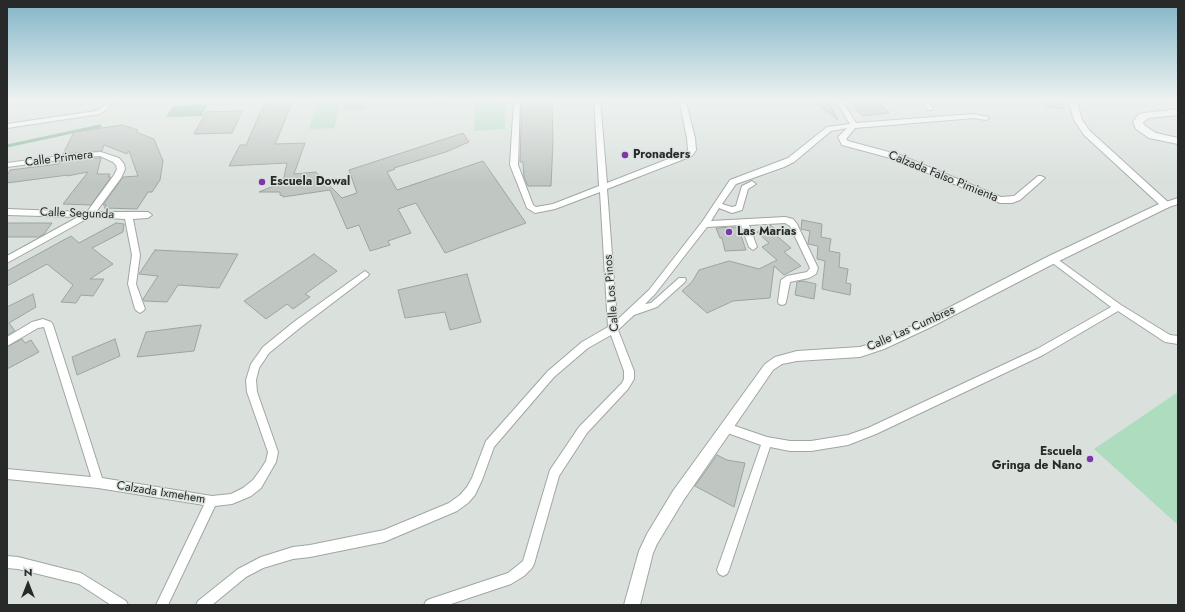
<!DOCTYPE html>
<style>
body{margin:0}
#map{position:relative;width:1185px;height:612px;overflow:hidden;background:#dae1dd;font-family:Jost,sans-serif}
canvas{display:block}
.frame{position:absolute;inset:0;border:8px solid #272a28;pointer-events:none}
.north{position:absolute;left:8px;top:564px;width:40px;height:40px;-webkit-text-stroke:3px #dae1dd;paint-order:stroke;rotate:0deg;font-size:11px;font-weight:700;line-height:16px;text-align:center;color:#272a28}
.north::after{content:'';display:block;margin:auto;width:14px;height:18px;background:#272a28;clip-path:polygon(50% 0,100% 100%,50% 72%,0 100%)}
</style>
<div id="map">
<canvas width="1185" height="612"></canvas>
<div class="frame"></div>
<div class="north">N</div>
</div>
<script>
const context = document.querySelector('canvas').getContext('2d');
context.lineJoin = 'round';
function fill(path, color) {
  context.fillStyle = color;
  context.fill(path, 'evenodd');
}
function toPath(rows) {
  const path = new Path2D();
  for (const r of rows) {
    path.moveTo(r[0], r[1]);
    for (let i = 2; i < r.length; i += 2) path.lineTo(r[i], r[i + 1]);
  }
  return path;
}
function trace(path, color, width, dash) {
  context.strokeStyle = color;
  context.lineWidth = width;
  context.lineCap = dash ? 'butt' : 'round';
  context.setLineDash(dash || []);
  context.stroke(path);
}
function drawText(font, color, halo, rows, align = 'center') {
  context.font = font + ' Jost,sans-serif';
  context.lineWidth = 3;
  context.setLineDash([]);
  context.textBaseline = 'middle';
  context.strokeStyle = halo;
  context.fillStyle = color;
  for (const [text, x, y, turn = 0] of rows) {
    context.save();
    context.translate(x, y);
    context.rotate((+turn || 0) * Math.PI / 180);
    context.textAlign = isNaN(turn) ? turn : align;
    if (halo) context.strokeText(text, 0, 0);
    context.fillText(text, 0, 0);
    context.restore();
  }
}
fill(toPath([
 [346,99,369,99,366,110,342,110],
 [459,99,505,99,505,129,474,131,475,101,459,101],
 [342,101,334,128,309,129,318,102],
 [1178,392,1178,525,1094,449]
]), '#aedcbf');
fill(toPath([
 [208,104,202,116,166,117,173,106]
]), '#86b799');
trace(toPath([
 [7,146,100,126]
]), '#86b799', 3);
const building = toPath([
 [275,99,294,99,275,144,305,143,294,174,316,172,342,198,357,193,349,170,463,133,469,142,446,152,394,168,395,169,387,172,397,190,483,161,526,223,445,253,416,203,398,209,411,233,388,241,390,245,370,251,359,225,347,229,330,190,283,197,283,196,280,195,280,192,259,192,283,182,287,163,229,166,240,145,246,145,264,104,272,104,275,99],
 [522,99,547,99,546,105,552,105,553,142,551,186,528,186,524,177,523,162,520,162,522,99],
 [812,99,827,99,838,120,812,99],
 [849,99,876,99,889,113,862,116,849,99],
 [1042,99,1059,99,1065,109,1047,107,1042,99],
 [242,111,232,133,194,134,206,112,242,111],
 [122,125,138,130,136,132,154,139,163,161,160,180,152,192,148,192,137,209,104,208,106,205,103,205,123,177,138,176,129,151,127,154,104,145,102,151,63,154,74,132,122,125],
 [82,158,101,158,97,174,110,174,108,177,111,177,91,205,63,204,88,172,67,176,68,175,7,183,7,176,10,170,59,164,60,161,82,158],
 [802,220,822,224,821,237,831,239,829,251,840,253,839,267,848,269,846,283,851,284,850,295,822,289,825,261,817,259,818,246,808,244,810,231,801,229,802,220],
 [7,223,52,223,44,234,39,237,7,237,7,223],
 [116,223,124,224,123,232,92,248,113,264,90,279,104,279,93,296,81,295,76,303,61,302,73,285,47,264,7,286,7,271,71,236,79,243,116,223],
 [770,225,782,234,777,236,791,248,784,252,801,266,784,275,774,266,770,298,733,301,707,313,682,291,692,282,699,270,729,261,759,269,777,260,762,247,769,243,757,232,770,225],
 [738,227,746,250,725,251,722,238,720,238,716,228,738,227],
 [155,250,238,254,219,288,178,285,167,302,144,301,143,299,158,276,139,274,155,250],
 [314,254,337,271,305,294,310,297,293,309,287,304,266,319,244,301,314,254],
 [467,274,481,322,450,330,445,312,405,318,398,290,467,274],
 [803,281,816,284,814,299,795,295,797,282,803,281],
 [33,294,36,307,9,323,15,331,7,335,7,307,33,294],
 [201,325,194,351,137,357,146,332,201,325],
 [22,339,25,343,31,340,39,352,7,369,7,347,22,339],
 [115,339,120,356,77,375,72,357,115,339],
 [717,455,727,460,745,463,734,507,695,486,717,455]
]);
fill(building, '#c0c6c2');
trace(building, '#9da49f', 1);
const minor = toPath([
 [109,99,115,99,107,109,100,114,7,128,7,124,96,111,103,107,109,99],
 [433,99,439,99,441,102,440,103,436,103,433,99],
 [514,99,520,99,518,165,533,205,536,207,553,204,599,186,594,99,600,99,607,183,686,152,688,150,687,138,679,99,685,99,695,138,696,150,692,156,607,189,617,320,649,290,702,222,730,180,788,158,827,127,850,124,835,99,841,99,856,123,974,114,988,117,989,118,986,120,974,118,855,128,846,139,848,141,900,155,1001,197,1014,196,1038,176,1041,176,1045,178,1020,200,1012,203,1000,203,894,159,842,145,838,137,847,128,831,131,794,162,784,167,736,184,722,204,732,207,736,206,742,186,752,181,756,184,748,189,742,210,732,213,719,208,711,221,785,217,793,219,797,224,818,268,816,274,809,278,790,282,786,302,785,304,782,305,779,304,778,302,781,280,787,276,807,272,810,268,790,226,785,223,749,225,757,247,753,250,749,247,741,225,707,227,655,294,645,304,651,303,679,278,685,278,686,280,685,282,657,307,634,315,618,330,634,371,634,379,628,389,587,433,559,476,534,564,532,568,524,576,511,584,448,605,424,605,426,601,430,599,508,573,523,561,550,470,579,427,622,383,624,379,624,371,611,335,588,348,554,377,494,447,482,480,475,495,468,503,457,511,384,542,310,557,293,559,263,568,246,577,212,605,196,605,198,601,238,569,261,557,293,547,310,545,384,530,449,503,460,495,467,487,472,478,486,441,548,371,582,342,608,327,600,192,555,209,535,213,527,208,510,165,514,99],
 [920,99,926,99,933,109,932,110,928,110,920,99],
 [101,152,119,158,124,164,125,169,121,178,96,212,148,212,152,215,148,218,133,219,140,255,136,284,145,309,143,311,140,313,137,311,135,309,128,284,132,255,125,219,90,217,7,263,7,256,78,217,7,215,7,209,87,212,114,175,117,169,116,165,113,162,100,156,82,157,7,167,7,163,82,153,101,152],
 [1178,198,1178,204,1166,208,1162,205,1163,203,1178,198],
 [1053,256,1121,305,1170,335,1178,336,1178,344,1165,342,1118,311,1043,355,876,434,848,445,811,451,790,451,770,447,729,570,727,574,723,576,719,574,717,570,761,445,722,431,721,428,722,425,726,423,767,437,790,441,811,441,848,435,868,428,1037,349,1111,307,1050,261,1049,259,1050,257,1053,256],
 [365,271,369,274,368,276,301,327,269,353,259,368,256,380,257,392,278,452,276,462,261,488,251,496,232,504,215,506,168,605,156,605,204,505,98,488,7,479,7,469,91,477,44,327,38,328,7,346,7,337,32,322,43,319,51,322,53,325,102,478,212,496,231,494,243,488,253,480,261,469,266,461,268,452,247,392,246,380,251,364,263,347,295,321,365,271],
 [7,556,18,557,81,573,126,601,128,605,111,605,79,584,18,569,7,568,7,556]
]);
const tertiary = toPath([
 [1068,99,1076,99,1082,120,1090,131,1169,203,1171,205,1169,207,1057,262,931,327,884,349,860,357,797,361,782,364,773,370,683,501,657,544,653,553,640,605,624,605,639,551,647,534,673,491,765,364,775,357,797,351,860,347,877,342,923,321,1049,256,1159,204,1084,135,1074,120,1068,99]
]);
const secondary = toPath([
 [1178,109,1178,115,1149,118,1143,122,1144,125,1156,133,1178,138,1178,144,1149,138,1136,129,1133,122,1138,115,1144,113,1178,109]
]);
trace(minor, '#a0a6a2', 2);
trace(tertiary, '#a0a6a2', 2);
trace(secondary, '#a0a6a2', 2);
fill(minor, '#fff');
fill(tertiary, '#fff');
fill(secondary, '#fff');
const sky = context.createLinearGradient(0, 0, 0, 184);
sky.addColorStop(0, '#81b5c8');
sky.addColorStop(0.54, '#eef2f0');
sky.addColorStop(1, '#eef2f000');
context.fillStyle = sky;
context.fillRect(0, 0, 1185, 184);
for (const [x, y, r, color] of [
 [625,155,4,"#7b37ab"],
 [262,182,4,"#7b37ab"],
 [729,232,4,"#7b37ab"],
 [1090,459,4,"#7b37ab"]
]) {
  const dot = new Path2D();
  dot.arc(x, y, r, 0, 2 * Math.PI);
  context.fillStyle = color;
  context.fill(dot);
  trace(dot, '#dae1dd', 1.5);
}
drawText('bold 12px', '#272a28', '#dae1dd', [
 ["Pronaders",633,155],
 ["Escuela Dowal",270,182],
 ["Las Marias",737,232],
 ["Escuela",1082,452,"right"],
 ["Gringa de Nano",1082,466,"right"]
], 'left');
drawText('12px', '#272a28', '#dae1dd', [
 ["Calle Primera",59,159,-7],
 ["Calzada Falso Pimienta",943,177,22],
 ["Calle Segunda",77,214,2],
 ["Calle Los Pinos",612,293,-95],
 ["Calle Las Cumbres",911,329,-24],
 ["Calzada Ixmehem",161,493,9]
]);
</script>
